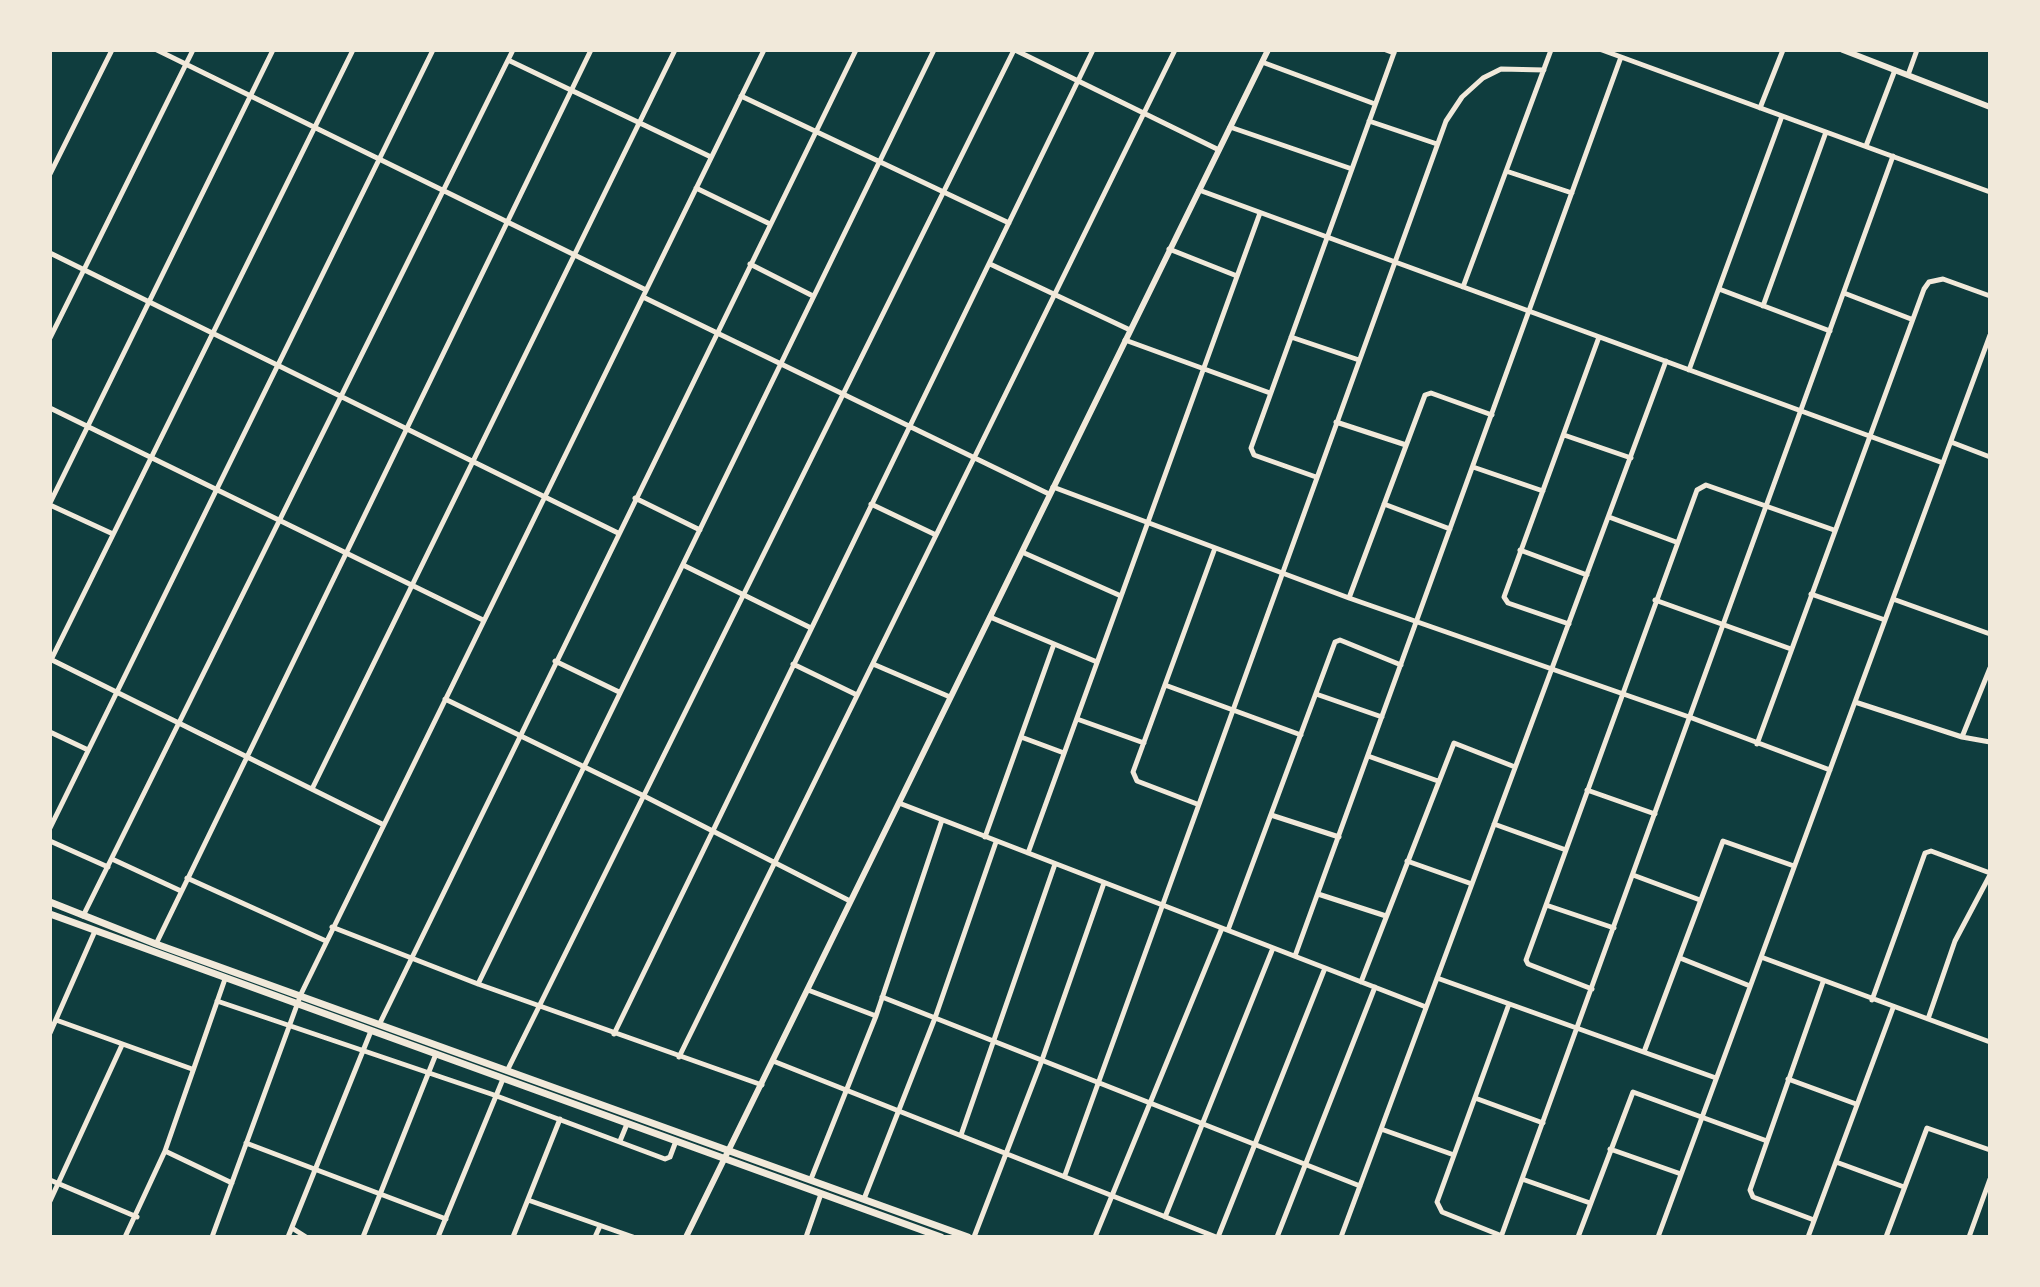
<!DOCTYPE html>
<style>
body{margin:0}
#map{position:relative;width:2040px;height:1287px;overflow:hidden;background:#0f3d3e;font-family:"Asap Condensed",sans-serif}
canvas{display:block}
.frame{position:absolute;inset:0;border:52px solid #f1e9da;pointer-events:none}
</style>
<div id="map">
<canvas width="2040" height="1287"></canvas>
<div class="frame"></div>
</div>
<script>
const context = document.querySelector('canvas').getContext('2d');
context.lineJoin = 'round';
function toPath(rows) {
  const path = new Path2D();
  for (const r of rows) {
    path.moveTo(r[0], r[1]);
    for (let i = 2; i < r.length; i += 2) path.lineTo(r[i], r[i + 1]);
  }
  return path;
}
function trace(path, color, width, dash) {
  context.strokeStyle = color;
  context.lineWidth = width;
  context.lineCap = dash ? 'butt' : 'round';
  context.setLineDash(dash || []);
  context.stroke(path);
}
trace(toPath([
 [157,50,646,290],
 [1015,50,1219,150],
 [1386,50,1394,53],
 [1602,50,1990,192],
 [508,60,711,157],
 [1262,62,1375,104],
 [1908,75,1917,50],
 [741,96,1009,223],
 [1760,108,1783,50],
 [1369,121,1437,144],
 [1230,127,1352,169],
 [1866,146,1895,70],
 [1506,171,1572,193],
 [50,174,112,50],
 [696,188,770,224],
 [1199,190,1943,463],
 [1169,249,1237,276],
 [50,253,618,533],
 [750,264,813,296],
 [990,264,1130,330],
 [1463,287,1551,50],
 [1719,289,1830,331],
 [1844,293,1911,319],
 [643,297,1049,494],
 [1763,306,1826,132],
 [1291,337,1359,360],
 [50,338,193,50],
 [1125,340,1270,393],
 [1689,370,1782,116],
 [50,408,483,620],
 [1336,422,1406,445],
 [1564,435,1631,458],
 [1951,442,1990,457],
 [1473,467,1543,491],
 [1316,477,1254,455,1251,448,1395,50],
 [1053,487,1349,598,1692,718,1830,770],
 [635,498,700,530],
 [50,503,273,50],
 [871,504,936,535],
 [1384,504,1450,529],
 [50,505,113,534],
 [1609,517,1676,542],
 [1520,550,1587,575],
 [1022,552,1121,596],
 [683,565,811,628],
 [1811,594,1885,620],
 [1349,598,1425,395,1431,393,1492,415],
 [1893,599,1990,634],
 [1655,600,1791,649],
 [990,617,1097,662],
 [1569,624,1508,603,1504,597,1599,337],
 [50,659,382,824],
 [51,660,353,50],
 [555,661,619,692],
 [793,664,857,695],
 [873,664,950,697],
 [1165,685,1301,735],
 [1316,694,1382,717],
 [445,699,646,797,850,901],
 [1855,702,1962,737,1990,742],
 [1077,719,1144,743],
 [50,732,86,749],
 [1021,737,1064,753],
 [1962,737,1990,668],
 [1757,744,1924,289,1929,282,1943,279,1990,296],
 [1368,756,1438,781],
 [312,789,675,50],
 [1587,790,1655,814],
 [899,803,1426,1007],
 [1197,804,1137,781,1133,772,1215,548],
 [1271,815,1339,837],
 [1494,824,1566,850],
 [50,828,433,50],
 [985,837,1054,644],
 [50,841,108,867],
 [1028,853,1260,213],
 [112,859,181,891],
 [1407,861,1472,884],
 [1633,875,1700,900],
 [187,878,326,941],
 [1318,894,1386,916],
 [1546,905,1614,928],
 [83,916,513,50],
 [332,927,478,984,762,1085],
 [1228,930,1335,642,1340,640,1401,665],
 [156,944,591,50],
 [1295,956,1621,57],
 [1761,957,1990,1042],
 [1680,958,1750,986],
 [1437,978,1716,1078],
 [1361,982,1454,743,1515,767],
 [478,984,934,50],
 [1592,989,1528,964,1526,960,1697,490,1706,485,1834,530],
 [808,990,876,1016],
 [882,997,1360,1186],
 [1872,1000,1925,853,1931,851,1990,873],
 [217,1001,494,1095,665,1159,670,1157,676,1141],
 [1928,1019,1955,941,1990,875],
 [56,1020,192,1069],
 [380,1023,856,50],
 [50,1033,95,931],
 [614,1034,1093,50],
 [1644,1052,1723,841,1794,866],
 [679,1057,1175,50],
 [773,1061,1216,1237],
 [508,1069,1014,50],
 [1788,1079,1856,1104],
 [1475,1098,1543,1123],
 [1381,1129,1454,1155],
 [961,1135,1055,864],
 [620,1141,627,1124],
 [246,1143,446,1219],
 [1610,1149,1681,1174],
 [165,1151,232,1183],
 [1836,1162,1904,1187],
 [1065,1175,1446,121,1462,97,1483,78,1501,69,1544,70],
 [811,1179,876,1016,942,820],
 [1522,1179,1590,1203],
 [50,1180,137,1217],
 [864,1199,935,1018,996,842],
 [528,1200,633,1237],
 [50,1201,122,1045],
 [1165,1217,1273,948],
 [1814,1220,1753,1197,1750,1190,1823,982],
 [292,1228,306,1237],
 [1502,1236,1442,1212,1437,1202,1509,1004],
 [125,1237,165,1151,225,979],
 [212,1237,301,994,764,50],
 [288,1237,371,1031],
 [363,1237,436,1054],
 [438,1237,503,1079],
 [513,1237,560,1119],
 [595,1237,600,1226],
 [806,1237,821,1194],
 [974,1237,1042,1060,1104,883],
 [1095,1237,1222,928],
 [1218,1237,1325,968],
 [1277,1237,1375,987],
 [1341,1237,1666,361],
 [1501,1237,1893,156],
 [1578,1237,1633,1092,1767,1141],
 [1658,1237,1990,335],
 [1808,1237,1893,1008],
 [1886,1237,1927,1128,1990,1150],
 [1969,1237,1990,1179]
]), '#f1e9da', 5);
trace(toPath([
 [1843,50,1990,107],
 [686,1237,1268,50]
]), '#f1e9da', 6);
trace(toPath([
 [50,902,156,944,968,1237],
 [50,914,941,1237]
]), '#f1e9da', 7);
</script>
